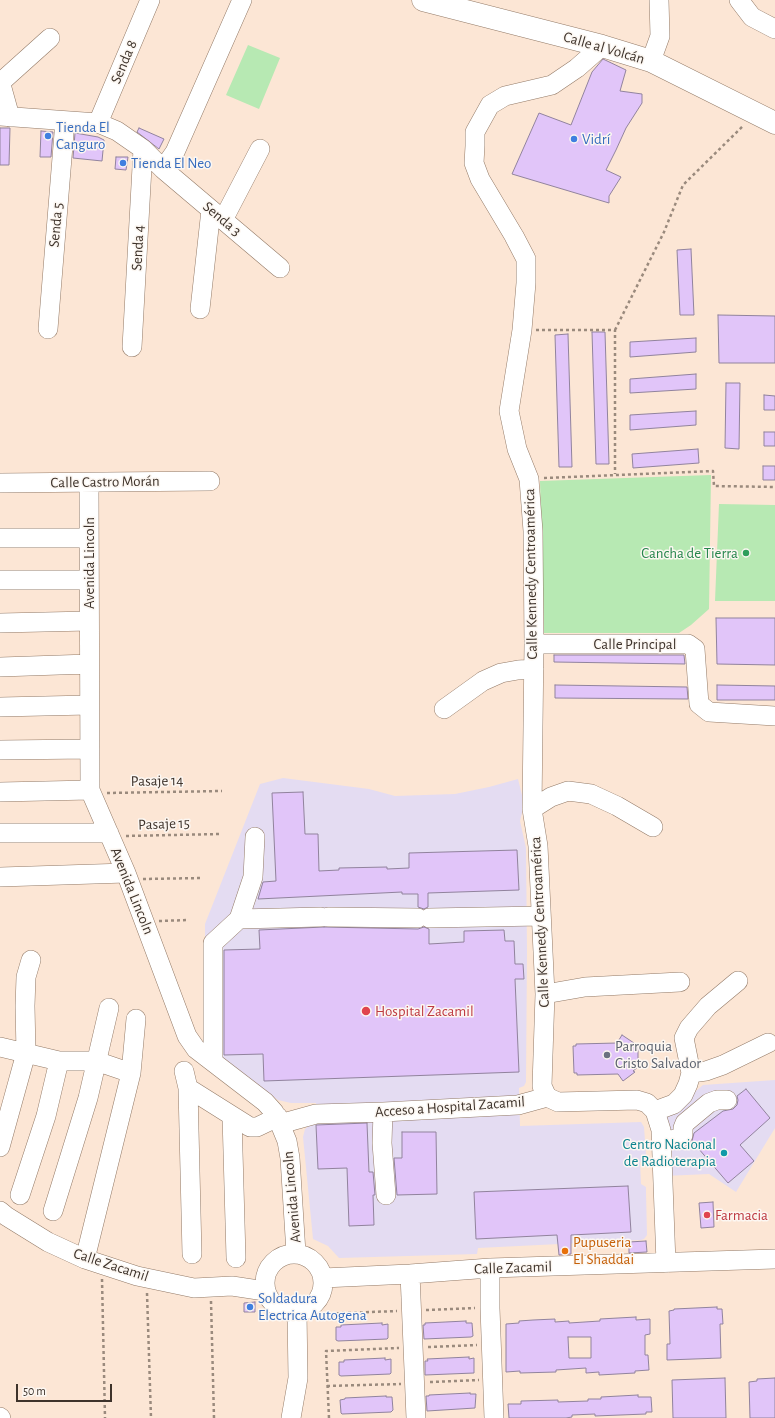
<!DOCTYPE html>
<meta charset="utf-8">
<style>
body{margin:0}
#map{position:relative;width:775px;height:1418px;overflow:hidden;background:#fce6d5;font-family:"Alegreya Sans",sans-serif}
canvas{display:block}
.scale{position:absolute;left:16px;top:1384px;width:96px;height:18px;box-sizing:border-box;border:2px solid #3e332b;border-top:0;padding-left:5px;font-size:12px;line-height:14px;white-space:nowrap;color:#3e332b;-webkit-text-stroke:3px #fcf7f2;paint-order:stroke}
</style>
<div id="map">
<canvas width="775" height="1418"></canvas>
<div class="scale">50 m</div>
</div>
<script>
const context = document.querySelector('canvas').getContext('2d');
context.lineJoin = 'round';
function fill(path, color) {
  context.fillStyle = color;
  context.fill(path, 'evenodd');
}
function toPath(rows) {
  const path = new Path2D();
  for (const r of rows) {
    if (r.length === 3) {
      path.moveTo(r[0] + r[2], r[1]);
      path.arc(r[0], r[1], r[2], 0, 2 * Math.PI);
      continue;
    }
    path.moveTo(r[0], r[1]);
    for (let i = 2; i < r.length; i += 2) path.lineTo(r[i], r[i + 1]);
  }
  return path;
}
function trace(path, color, width, dash) {
  context.strokeStyle = color;
  context.lineWidth = width;
  context.lineCap = dash ? 'butt' : 'round';
  context.setLineDash(dash || []);
  context.stroke(path);
}
function drawText(font, color, halo, rows, align = 'center') {
  context.font = font + ' "Alegreya Sans",sans-serif';
  context.lineWidth = 3;
  context.setLineDash([]);
  context.textBaseline = 'middle';
  context.strokeStyle = halo;
  context.fillStyle = color;
  for (const [text, x, y, turn = 0] of rows) {
    context.save();
    context.translate(x, y);
    context.rotate((+turn || 0) * Math.PI / 180);
    context.textAlign = isNaN(turn) ? turn : align;
    if (halo) context.strokeText(text, 0, 0);
    context.fillText(text, 0, 0);
    context.restore();
  }
}
fill(toPath([
 [283,778,369,789,395,796,455,794,489,787,518,779,523,799,524,805,520,821,526,848,527,951,526,1082,524,1086,519,1088,520,1126,641,1122,644,1127,646,1155,645,1160,640,1162,641,1184,646,1187,646,1192,647,1235,644,1239,641,1240,478,1248,477,1254,339,1258,328,1246,313,1239,303,1137,305,1129,311,1124,315,1123,316,1103,291,1103,278,1100,218,1057,205,1044,205,924,260,784],
 [775,1080,775,1128,736,1192,709,1174,664,1176,662,1120,703,1085]
]), '#e4dcf2');
fill(toPath([
 [248,45,280,58,259,109,226,95],
 [711,475,709,609,691,625,679,633,544,633,540,481],
 [719,504,775,505,775,601,715,601]
]), '#b7e9b3');
const building = toPath([
 [603,59,626,70,620,91,642,94,642,103,626,128,616,150,606,170,621,177,609,196,609,203,512,174,539,113,571,125,592,72,603,59],
 [0,128,10,128,9,165,0,165,0,128],
 [139,128,164,139,159,149,137,132,139,128],
 [41,131,53,132,51,157,40,157,41,131],
 [75,133,98,137,104,140,102,161,73,158,75,133],
 [116,157,128,157,126,170,115,169,116,157],
 [691,249,694,315,680,315,677,250,691,249],
 [718,315,775,316,775,363,719,363,718,315],
 [592,332,605,332,609,464,596,464,592,332],
 [568,334,572,467,559,467,555,335,568,334],
 [696,338,696,352,630,357,630,342,696,338],
 [696,374,696,389,630,393,630,379,696,374],
 [726,383,740,383,739,449,725,448,726,383],
 [764,395,775,396,775,410,764,410,764,395],
 [696,411,696,425,630,430,630,415,696,411],
 [764,432,775,432,775,446,764,446,764,432],
 [698,449,699,463,633,468,632,454,698,449],
 [763,466,775,466,775,480,763,480,763,466],
 [716,618,775,618,775,665,717,664,716,618],
 [554,655,684,655,685,664,554,662,554,655],
 [555,685,687,687,688,699,555,698,555,685],
 [717,685,775,686,775,700,717,700,717,685],
 [303,792,305,834,318,834,319,871,339,870,339,868,387,867,387,869,409,868,409,853,517,850,519,890,428,893,428,907,424,909,418,907,418,894,402,894,402,892,258,899,263,882,276,881,272,793,303,792],
 [324,927,418,929,424,927,429,929,429,944,464,942,464,931,504,930,505,941,514,941,515,964,523,964,524,979,515,979,519,1072,264,1081,263,1054,224,1055,224,950,260,949,259,930,324,927],
 [622,1035,634,1043,633,1044,638,1047,638,1067,633,1071,635,1072,623,1081,618,1074,577,1075,577,1073,574,1073,573,1046,576,1046,576,1044,617,1043,622,1035],
 [746,1089,770,1118,740,1145,754,1161,728,1183,692,1141,694,1133,723,1111,733,1109,737,1105,738,1100,737,1096,746,1089],
 [367,1123,369,1172,373,1172,375,1195,373,1195,374,1225,349,1226,347,1168,318,1169,316,1125,367,1123],
 [402,1132,436,1132,437,1194,397,1195,394,1158,402,1158,402,1132],
 [628,1186,631,1232,571,1235,571,1254,559,1255,557,1235,476,1239,474,1192,628,1186],
 [713,1202,714,1227,701,1228,699,1203,713,1202],
 [646,1241,647,1252,629,1253,629,1242,646,1241],
 [255,1302,255,1312,244,1312,244,1303,255,1302],
 [717,1307,717,1309,722,1309,723,1324,720,1324,721,1358,667,1360,667,1344,670,1344,669,1311,674,1310,674,1309,717,1307],
 [636,1317,636,1320,650,1319,650,1334,645,1335,645,1355,648,1355,649,1370,635,1371,635,1373,599,1375,599,1372,586,1373,586,1368,556,1370,556,1372,520,1373,520,1371,506,1372,506,1324,519,1323,519,1321,533,1320,555,1319,555,1322,569,1321,569,1323,600,1321,600,1319,636,1317],
 [568,1337,591,1337,591,1358,569,1358,568,1337],
 [466,1321,466,1323,472,1323,473,1336,471,1337,424,1339,423,1325,425,1325,425,1323,466,1321],
 [382,1323,382,1325,388,1324,388,1338,387,1339,338,1341,336,1340,336,1327,341,1327,341,1325,382,1323],
 [469,1357,469,1359,474,1358,474,1373,425,1375,425,1361,428,1361,427,1359,469,1357],
 [385,1358,385,1360,391,1359,391,1373,390,1374,341,1376,339,1375,339,1362,344,1362,344,1360,385,1358],
 [725,1378,726,1418,673,1418,672,1380,725,1378],
 [775,1378,775,1418,750,1418,749,1382,757,1381,757,1379,775,1378],
 [470,1393,470,1394,476,1394,475,1408,427,1411,426,1396,429,1396,429,1395,470,1393],
 [638,1395,638,1397,651,1397,652,1412,646,1412,646,1414,595,1416,595,1414,572,1415,572,1417,566,1418,509,1418,508,1404,521,1404,521,1401,558,1400,558,1402,588,1401,588,1399,601,1399,601,1397,638,1395],
 [386,1396,386,1397,392,1397,393,1410,391,1412,342,1414,341,1413,340,1400,345,1399,345,1398,386,1396]
]);
fill(building, '#e1c5f9');
trace(building, '#91839d', 1);
const minor = toPath([
 [739,0,752,17,775,29],
 [651,61,660,36,659,0],
 [0,81,10,117],
 [1,82,50,38],
 [0,116,98,123,117,131,143,149,163,169,280,268],
 [98,123,150,0],
 [163,169,175,152,242,0],
 [223,220,260,149],
 [200,309,211,210],
 [48,329,65,121],
 [132,347,143,149],
 [0,483,210,481],
 [89,483,90,790,126,873,187,1036,196,1049,265,1102,274,1112,280,1124,287,1141,290,1158,296,1253],
 [0,538,89,538],
 [0,580,89,580],
 [0,623,89,621],
 [534,644,688,644,695,649,699,704,709,712,775,716],
 [0,667,89,664],
 [0,707,89,705],
 [444,709,483,681,501,673,518,670,534,669],
 [0,750,90,749],
 [0,792,90,790],
 [532,809,551,797,568,791,591,794,617,806,653,827],
 [0,833,109,833],
 [0,877,126,873],
 [328,917,418,918],
 [429,918,541,916],
 [239,919,321,917],
 [545,994,585,987,680,982],
 [0,1047,59,1061,96,1061,131,1073],
 [213,1061,213,943,239,919,253,877,255,837],
 [184,1071,188,1088,192,1254],
 [691,1073,706,1071,723,1065,768,1043],
 [188,1088,250,1127,257,1127,278,1117],
 [547,1097,542,1086,545,994,538,846,532,809,534,644,533,531,529,479,517,449,509,411,522,330,526,283,526,259,514,236,480,179,474,163,475,146,475,132,490,105,505,96,552,85,577,68,602,46],
 [655,1111,674,1104,683,1095,688,1084,691,1073,684,1038,689,1028,708,1006,738,981],
 [383,1112,382,1143,386,1195],
 [232,1116,236,1258],
 [280,1124,316,1114,383,1112,518,1105,547,1097,558,1102,637,1100,647,1103,655,1111,661,1130,666,1263],
 [661,1142,680,1138,683,1135,683,1128,685,1123,709,1103,717,1100,727,1100],
 [0,1147,26,1053,25,1006,26,977,31,960],
 [20,1195,46,1116,59,1061],
 [0,1211,6,1216,48,1242,85,1259,137,1276,194,1288,232,1286,265,1291],
 [53,1211,88,1098,109,1008],
 [294,1283,29],
 [85,1259,131,1073,136,1019],
 [490,1268,490,1308,494,1418],
 [410,1274,416,1418],
 [323,1278,410,1274,490,1268,775,1259],
 [0,1417,1,1418],
 [291,1418,298,1378,297,1312]
]);
const major = toPath([
 [423,0,602,46,651,61,775,123]
]);
trace(minor, '#937a67', 20);
trace(major, '#937a67', 23);
trace(toPath([
 [536,330,615,330,615,474],
 [615,330,664,232,683,185,744,125],
 [544,478,713,471,714,486,775,487],
 [107,793,222,791],
 [126,836,219,834],
 [143,879,203,878],
 [159,921,189,920],
 [102,1279,105,1418],
 [147,1293,151,1418],
 [211,1301,214,1418],
 [426,1310,475,1308],
 [318,1314,397,1311],
 [428,1347,477,1345],
 [430,1382,479,1380],
 [327,1386,401,1384],
 [329,1418,326,1351,399,1348]
]), '#9a8a7d', 2.5, [3, 3]);
trace(minor, '#fff', 19);
trace(major, '#fff', 22);
for (const [x, y, r, color] of [
 [48,136,4,"#3f7fe0"],
 [574,139,4,"#3f7fe0"],
 [123,163,4,"#3f7fe0"],
 [746,553,4,"#2e9e5b"],
 [366,1011,5,"#e0444e"],
 [607,1055,4,"#6b7280"],
 [724,1153,4,"#0f9aa8"],
 [707,1215,4,"#e0444e"],
 [565,1251,4,"#e8710a"],
 [250,1307,4,"#3f7fe0"]
]) {
  const dot = new Path2D();
  dot.arc(x, y, r, 0, 2 * Math.PI);
  context.fillStyle = color;
  context.fill(dot);
  trace(dot, '#fcf7f2', 1.5);
}
drawText('15px', '#3e332b', '#fcf7f2', [
 ["Calle al Volcán",604,48,16],
 ["Senda 8",124,62,-67],
 ["Senda 3",222,219,40],
 ["Senda 5",56,225,-85],
 ["Senda 4",138,248,-87],
 ["Calle Castro Morán",105,482,-1],
 ["Avenida Lincoln",89,563,-90],
 ["Calle Kennedy Centroamérica",531,574,-91],
 ["Calle Principal",635,644],
 ["Pasaje 14",157,781,-1],
 ["Pasaje 15",164,824,-2],
 ["Avenida Lincoln",132,891,68],
 ["Calle Kennedy Centroamérica",540,922,-93],
 ["Acceso a Hospital Zacamil",450,1107,-4],
 ["Avenida Lincoln",292,1197,-95],
 ["Calle Zacamil",111,1265,18],
 ["Calle Zacamil",513,1268,-2]
]);
drawText('15px', '#366cbe', '#fcf7f2', [
 ["Tienda El",56,127],
 ["Canguro",56,144],
 ["Vidrí",582,139],
 ["Tienda El Neo",131,163],
 ["Soldadura",258,1298],
 ["Electrica Autogena",258,1315]
], 'left');
drawText('15px', '#27864d', '#fcf7f2', [
 ["Cancha de Tierra",738,553]
], 'right');
drawText('15px', '#be3a42', '#fcf7f2', [
 ["Hospital Zacamil",375,1011],
 ["Farmacia",715,1215]
], 'left');
drawText('15px', '#5b616d', '#fcf7f2', [
 ["Parroquia",615,1046],
 ["Cristo Salvador",615,1063]
], 'left');
drawText('15px', '#0d838f', '#fcf7f2', [
 ["Centro Nacional",716,1144],
 ["de Radioterapia",716,1161]
], 'right');
drawText('15px', '#c56008', '#fcf7f2', [
 ["Pupuseria",573,1242],
 ["El Shaddai",573,1259]
], 'left');
</script>
